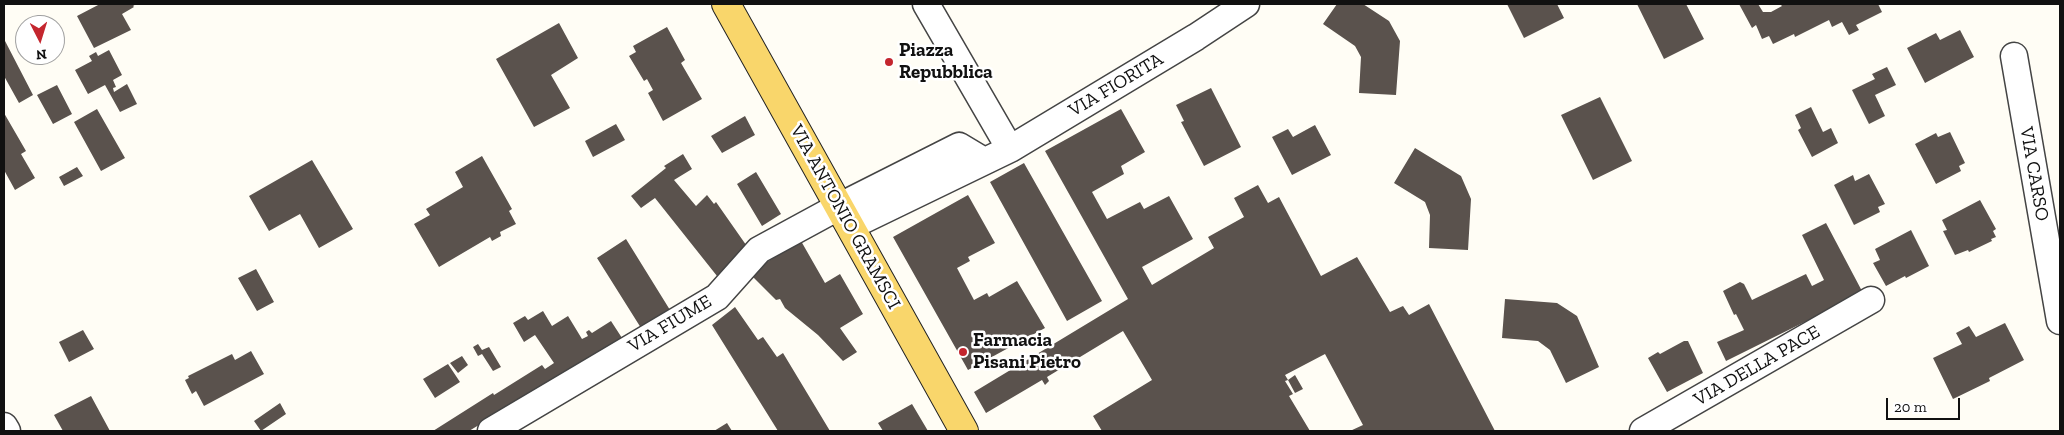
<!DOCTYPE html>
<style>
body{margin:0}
#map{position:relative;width:2064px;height:435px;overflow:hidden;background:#fffdf5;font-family:"Zilla Slab",serif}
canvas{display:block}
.frame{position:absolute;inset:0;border:5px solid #111;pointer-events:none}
.north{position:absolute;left:15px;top:15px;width:50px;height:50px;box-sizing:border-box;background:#fff;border:1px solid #a0a0a0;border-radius:50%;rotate:175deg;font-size:14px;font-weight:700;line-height:20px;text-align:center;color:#111}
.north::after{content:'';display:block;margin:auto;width:18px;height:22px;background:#c4262e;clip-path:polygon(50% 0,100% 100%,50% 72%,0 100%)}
.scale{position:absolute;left:1886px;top:398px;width:74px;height:22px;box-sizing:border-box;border:2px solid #111;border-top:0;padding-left:6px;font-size:15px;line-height:18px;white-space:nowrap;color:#111;-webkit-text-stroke:4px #fff;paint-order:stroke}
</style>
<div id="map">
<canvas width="2064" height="435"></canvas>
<div class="frame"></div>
<div class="north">N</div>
<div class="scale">20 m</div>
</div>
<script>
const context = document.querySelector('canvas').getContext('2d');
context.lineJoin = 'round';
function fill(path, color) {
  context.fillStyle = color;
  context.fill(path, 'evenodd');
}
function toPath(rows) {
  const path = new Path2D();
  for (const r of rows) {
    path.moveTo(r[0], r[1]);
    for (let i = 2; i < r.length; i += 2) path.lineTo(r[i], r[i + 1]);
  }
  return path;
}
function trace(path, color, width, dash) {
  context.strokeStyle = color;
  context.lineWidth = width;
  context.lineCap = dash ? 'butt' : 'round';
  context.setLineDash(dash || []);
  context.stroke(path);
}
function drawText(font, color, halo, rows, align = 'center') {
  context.font = font + ' "Zilla Slab",serif';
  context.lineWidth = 5;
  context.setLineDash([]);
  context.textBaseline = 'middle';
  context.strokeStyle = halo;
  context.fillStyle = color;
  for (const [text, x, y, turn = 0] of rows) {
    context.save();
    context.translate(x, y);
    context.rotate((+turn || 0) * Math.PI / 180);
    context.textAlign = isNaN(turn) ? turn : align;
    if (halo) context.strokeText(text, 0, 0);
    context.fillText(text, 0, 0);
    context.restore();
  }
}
fill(toPath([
 [100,4,136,4,133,6,134,7,122,14,131,30,94,48,77,16],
 [1337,4,1363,4,1389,21,1400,41,1396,95,1359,93,1361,57,1355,46,1323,24],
 [1507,4,1557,4,1564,18,1524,38],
 [1637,4,1686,4,1704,39,1664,59],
 [1739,4,1758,4,1763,12,1771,12,1782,6,1780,4,1878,4,1882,12,1856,25,1859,30,1849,35,1842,22,1832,27,1829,20,1795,37,1794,34,1773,44,1769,36,1762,39,1756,25,1752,28],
 [559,23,578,58,551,75,570,108,534,127,496,59],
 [667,27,685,60,681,63,702,99,663,121,648,93,653,90,647,79,644,81,629,56,636,52,633,46],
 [1960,30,1974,57,1925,83,1907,48,1936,33,1940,40],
 [4,39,33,95,19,103,4,76],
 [109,50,122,75,113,80,116,87,113,88,114,92,127,84,137,104,120,112,105,85,88,94,75,70,92,61,89,56,96,52,98,56],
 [1887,67,1896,85,1875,95,1885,116,1869,124,1852,90,1875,79,1872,74],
 [57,85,72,114,53,124,37,95],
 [1211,88,1241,147,1204,166,1181,122,1184,121,1176,105],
 [1600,97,1632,161,1593,180,1561,115],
 [1811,107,1823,132,1831,128,1838,143,1812,157,1798,130,1801,128,1795,115],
 [97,109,125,158,101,171,74,122],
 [1121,109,1145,152,1121,166,1124,174,1092,192,1107,219,1140,202,1144,209,1169,196,1193,239,1142,267,1152,285,1214,248,1208,237,1244,217,1234,198,1258,185,1268,203,1279,197,1321,276,1357,257,1390,312,1403,306,1409,315,1429,304,1495,431,1350,431,1363,425,1325,354,1285,375,1288,380,1285,381,1293,394,1289,396,1310,431,1102,431,1093,416,1152,380,1123,331,1047,377,1049,381,1045,385,1042,380,986,413,974,392,1128,299,1045,151],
 [4,113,26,151,21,154,35,178,15,190,4,170],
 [745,116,755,135,722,153,711,136],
 [616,124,625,140,593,157,585,141],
 [1315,125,1331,155,1292,175,1272,137,1288,129,1293,137],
 [1950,132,1965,163,1959,166,1961,171,1936,184,1915,144,1936,133,1938,137],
 [1415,148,1461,176,1471,199,1468,250,1429,248,1430,215,1425,202,1394,183],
 [683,154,692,169,674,180,696,206,707,195,714,204,716,202,751,252,717,276,655,198,641,208,631,196,666,168,664,166],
 [482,156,512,209,509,211,516,224,500,232,501,236,492,241,490,237,439,267,414,224,430,215,426,209,463,187,455,172],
 [312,160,353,229,319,248,300,214,269,231,249,196],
 [1024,163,1102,301,1067,321,990,182],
 [77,167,83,176,64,186,59,177],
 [756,172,781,214,762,226,737,184],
 [1869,174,1885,204,1878,207,1880,212,1854,225,1834,185,1853,175,1855,181],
 [968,195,995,243,968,257,970,261,957,268,974,300,987,293,989,297,1017,281,1045,328,968,370,893,237],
 [1980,200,1996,229,1993,231,1996,237,1991,239,1992,241,1969,252,1968,250,1955,255,1943,231,1947,230,1942,220],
 [1826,223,1863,293,1726,361,1717,342,1744,330,1736,314,1734,315,1723,291,1740,282,1744,284,1752,300,1806,274,1812,286,1824,280,1802,235],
 [1911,230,1929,266,1906,278,1905,276,1886,286,1873,263,1880,260,1875,249],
 [626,239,670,310,641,328,597,258],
 [801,241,825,283,840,274,863,314,840,328,857,352,843,361,818,335,785,308,780,299,776,300,749,273],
 [256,269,274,302,257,311,238,278],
 [1505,299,1557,303,1577,316,1599,367,1566,383,1550,350,1538,341,1502,338],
 [735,307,758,340,763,337,777,357,783,353,830,431,778,431,712,325],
 [543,311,552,326,568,316,582,339,588,336,586,332,589,330,592,333,611,321,622,338,469,431,433,431,493,393,494,395,542,365,545,369,554,363,535,335,524,342,513,323,525,316,528,320],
 [2005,323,2024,360,1989,378,1990,381,1953,399,1933,358,1962,344,1956,333,1969,326,1976,337],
 [83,330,94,349,69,362,59,342],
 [1684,341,1688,341,1703,373,1667,392,1648,358,1658,352,1660,354],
 [478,344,482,350,489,347,501,367,493,371,482,354,478,356,473,347],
 [251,351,264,374,204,406,196,391,192,394,185,380,189,378,188,376,232,354,235,360],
 [462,356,468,365,458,373,450,363],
 [448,364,460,382,435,398,423,379],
 [1295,375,1303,389,1295,393,1288,380],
 [91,396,110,431,63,431,54,415],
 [280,403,286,414,261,431,254,421],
 [912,404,928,431,883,431,878,423],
 [727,423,732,431,714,431]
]), '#5a524d');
const minor = toPath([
 [926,4,1010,149],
 [2014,56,2060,321],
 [851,226,1010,149,1196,37,1246,4],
 [4,426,7,431],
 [491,431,717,297,759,250,840,206,959,146,984,161],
 [1643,431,1871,300]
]);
const major = toPath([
 [726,4,964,431]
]);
trace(minor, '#444', 29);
trace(major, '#222', 30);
trace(minor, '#fff', 26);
trace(major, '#f9d66b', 28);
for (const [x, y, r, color] of [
 [889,62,5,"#c4262e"],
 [963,352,5,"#c4262e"]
]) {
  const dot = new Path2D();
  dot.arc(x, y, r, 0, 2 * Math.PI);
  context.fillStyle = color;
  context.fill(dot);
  trace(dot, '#fff', 2);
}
drawText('bold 19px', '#111', '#fff', [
 ["Piazza",899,51],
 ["Repubblica",899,73],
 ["Farmacia",973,341],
 ["Pisani Pietro",973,363]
], 'left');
drawText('19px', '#111', '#fff', [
 ["VIA FIORITA",1116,85,-31],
 ["VIA CARSO",2034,174,80],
 ["VIA ANTONIO GRAMSCI",845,217,61],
 ["VIA FIUME",670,324,-31],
 ["VIA DELLA PACE",1757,366,-30]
]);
</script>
